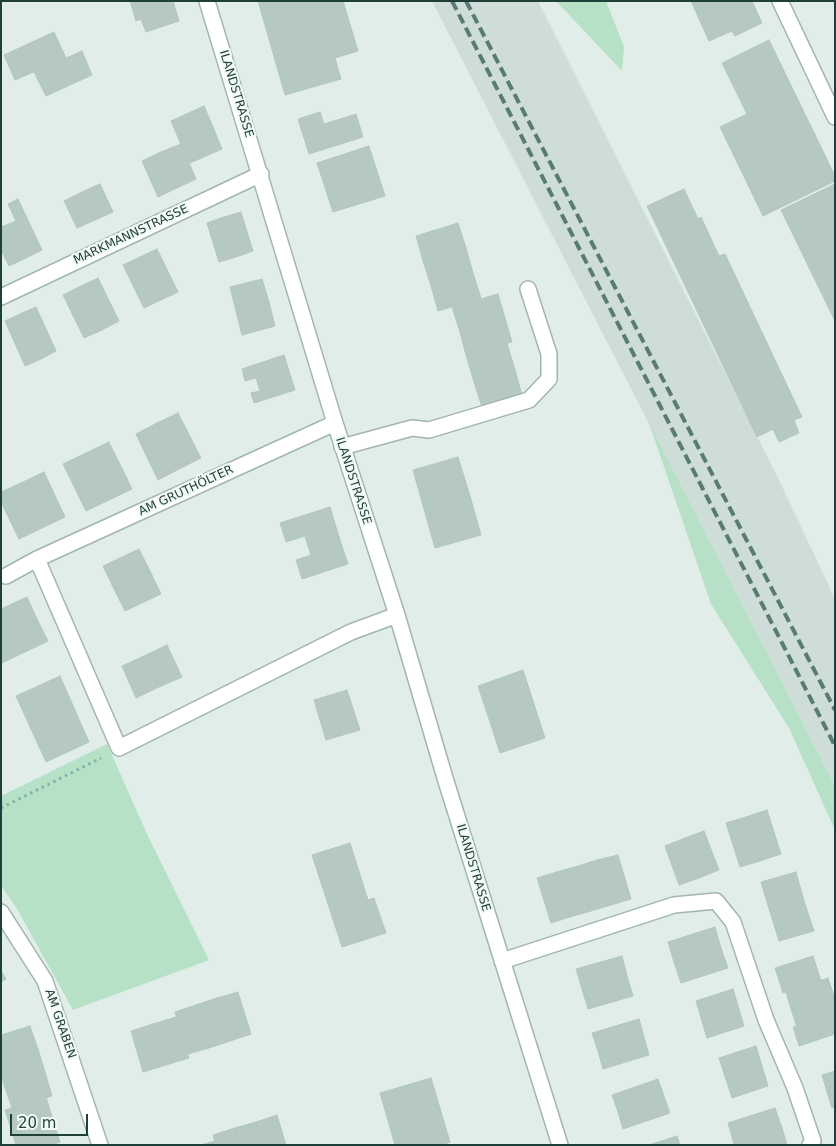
<!DOCTYPE html>
<meta charset="utf-8">
<style>
body{margin:0}
#map{position:relative;width:836px;height:1146px;overflow:hidden;background:#e0ede8;font-family:"DejaVu Sans",sans-serif}
canvas{display:block}
.frame{position:absolute;inset:0;border:2px solid #1e3f3a;pointer-events:none}
.scale{position:absolute;left:10px;top:1114px;width:78px;height:22px;box-sizing:border-box;border:2px solid #1e3f3a;border-top:0;padding-left:6px;font-size:15px;line-height:18px;white-space:nowrap;color:#1e3f3a;-webkit-text-stroke:4px #f1f9f6;paint-order:stroke}
</style>
<div id="map">
<canvas width="836" height="1146"></canvas>
<div class="frame"></div>
<div class="scale">20 m</div>
</div>
<script>
const context = document.querySelector('canvas').getContext('2d');
context.lineJoin = 'round';
function fill(path, color) {
  context.fillStyle = color;
  context.fill(path, 'evenodd');
}
function toPath(rows) {
  const path = new Path2D();
  for (const r of rows) {
    path.moveTo(r[0], r[1]);
    for (let i = 2; i < r.length; i += 2) path.lineTo(r[i], r[i + 1]);
  }
  return path;
}
function trace(path, color, width, dash) {
  context.strokeStyle = color;
  context.lineWidth = width;
  context.lineCap = dash ? 'butt' : 'round';
  context.setLineDash(dash || []);
  context.stroke(path);
}
function drawText(font, color, halo, rows, align = 'center') {
  context.font = font + ' "DejaVu Sans",sans-serif';
  context.lineWidth = 4.5;
  context.setLineDash([]);
  context.textBaseline = 'middle';
  context.strokeStyle = halo;
  context.fillStyle = color;
  for (const [text, x, y, turn = 0] of rows) {
    context.save();
    context.translate(x, y);
    context.rotate((+turn || 0) * Math.PI / 180);
    context.textAlign = isNaN(turn) ? turn : align;
    if (halo) context.strokeText(text, 0, 0);
    context.fillText(text, 0, 0);
    context.restore();
  }
}
fill(toPath([
 [432,1,538,1,779,480,835,599,835,786]
]), '#ceddd7');
fill(toPath([
 [556,1,606,1,624,47,622,71],
 [649,423,835,786,835,830,789,728,711,604],
 [107,744,147,834,209,960,73,1010,16,907,1,886,1,796]
]), '#b6e1c6');
const building = toPath([
 [130,1,173,1,179,21,146,32,141,19,136,21,130,1],
 [258,1,343,1,358,51,335,58,341,79,285,95,258,1],
 [691,1,752,1,762,23,735,36,732,31,709,41,691,1],
 [54,32,66,58,15,80,4,55,54,32],
 [769,40,835,176,835,181,763,216,720,127,747,114,722,63,769,40],
 [82,51,92,75,46,96,34,72,82,51],
 [204,106,213,127,180,142,171,121,204,106],
 [320,112,324,124,356,114,363,137,309,154,298,119,320,112],
 [213,127,222,149,190,163,180,142,213,127],
 [181,144,196,179,177,188,161,152,181,144],
 [369,146,385,196,333,212,317,163,369,146],
 [161,152,177,188,158,197,142,161,161,152],
 [100,184,113,212,95,220,82,192,100,184],
 [835,184,835,321,781,210,835,184],
 [684,189,698,219,701,217,719,256,725,254,802,417,794,420,799,433,779,442,773,429,757,437,647,206,684,189],
 [82,192,95,220,77,228,64,201,82,192],
 [18,199,42,250,26,258,9,224,16,221,8,204,18,199],
 [241,212,253,251,236,257,224,217,241,212],
 [224,217,236,257,219,262,207,223,224,217],
 [458,223,466,248,423,261,416,236,458,223],
 [9,224,26,258,9,266,1,250,1,227,9,224],
 [466,248,473,273,431,286,423,261,466,248],
 [157,249,178,292,161,300,140,257,157,249],
 [140,257,161,300,144,308,123,265,140,257],
 [473,273,481,298,438,311,431,286,473,273],
 [98,278,119,321,102,330,81,286,98,278],
 [262,279,269,302,236,311,230,287,262,279],
 [81,286,102,330,84,338,63,295,81,286],
 [498,294,505,318,460,332,452,307,498,294],
 [269,302,275,326,242,335,236,311,269,302],
 [36,307,56,351,41,359,20,314,36,307],
 [20,314,41,359,25,366,5,321,20,314],
 [505,318,512,342,466,355,460,332,505,318],
 [507,343,515,370,474,382,466,355,507,343],
 [284,355,295,390,254,403,251,393,260,391,256,378,245,381,242,369,284,355],
 [515,370,522,395,482,407,474,382,515,370],
 [178,413,201,458,179,469,157,423,178,413],
 [157,423,179,469,158,480,136,434,157,423],
 [109,442,132,489,109,500,86,453,109,442],
 [86,453,109,500,86,511,63,464,86,453],
 [458,457,470,496,424,509,413,470,458,457],
 [44,472,65,517,42,528,21,483,44,472],
 [21,483,42,528,19,539,1,502,1,492,21,483],
 [470,496,481,535,435,548,424,509,470,496],
 [330,507,339,537,308,546,305,536,286,542,280,523,330,507],
 [339,537,348,564,302,579,296,560,311,555,308,546,339,537],
 [139,549,150,571,114,589,103,566,139,549],
 [150,571,161,594,125,611,114,589,150,571],
 [27,597,37,619,1,637,1,609,27,597],
 [37,619,48,641,2,663,1,637,37,619],
 [167,645,182,677,159,687,144,656,167,645],
 [144,656,159,687,136,698,122,666,144,656],
 [523,670,534,704,489,719,478,686,523,670],
 [60,676,89,742,46,762,16,696,60,676],
 [347,690,360,730,326,740,314,700,347,690],
 [534,704,545,738,500,753,489,719,534,704],
 [767,810,781,854,760,861,746,817,767,810],
 [746,817,760,861,740,867,726,823,746,817],
 [704,831,719,870,699,878,685,838,704,831],
 [685,838,699,878,679,885,665,846,685,838],
 [350,843,368,900,374,898,386,933,342,947,312,855,350,843],
 [618,855,631,899,611,905,597,860,618,855],
 [597,860,611,905,591,911,578,866,597,860],
 [578,866,591,911,570,917,557,872,578,866],
 [557,872,570,917,551,923,537,878,557,872],
 [796,872,804,901,770,912,761,882,796,872],
 [804,901,814,931,779,941,770,912,804,901],
 [715,927,721,948,674,962,668,942,715,927],
 [721,948,728,968,681,983,674,962,721,948],
 [622,956,627,976,582,989,576,969,622,956],
 [813,956,821,981,783,993,775,968,813,956],
 [1,971,6,979,1,982,1,971],
 [627,976,633,996,588,1009,582,989,627,976],
 [828,978,834,996,791,1009,786,992,828,978],
 [733,989,744,1026,707,1038,696,1001,733,989],
 [238,992,251,1034,230,1041,217,998,238,992],
 [834,996,835,1015,797,1027,791,1009,834,996],
 [217,998,230,1041,209,1048,196,1005,217,998],
 [196,1005,209,1048,188,1054,175,1012,196,1005],
 [835,1015,835,1034,799,1046,793,1027,835,1015],
 [176,1017,189,1058,166,1065,153,1024,176,1017],
 [639,1019,644,1037,598,1051,592,1033,639,1019],
 [153,1024,166,1065,143,1072,131,1031,153,1024],
 [30,1026,38,1049,1,1061,1,1035,30,1026],
 [644,1037,649,1055,603,1069,598,1051,644,1037],
 [756,1046,768,1086,732,1098,719,1058,756,1046],
 [38,1049,45,1072,4,1085,1,1075,1,1061,38,1049],
 [835,1071,835,1090,827,1092,822,1075,835,1071],
 [45,1072,52,1096,12,1108,4,1085,45,1072],
 [431,1078,450,1142,442,1145,395,1145,380,1093,431,1078],
 [658,1079,664,1096,618,1112,612,1095,658,1079],
 [835,1090,835,1107,832,1108,827,1092,835,1090],
 [664,1096,670,1113,623,1129,618,1112,664,1096],
 [46,1097,53,1120,12,1132,5,1110,46,1097],
 [775,1108,782,1128,734,1144,728,1123,775,1108],
 [277,1115,286,1145,263,1145,256,1122,277,1115],
 [53,1120,60,1142,52,1145,16,1145,12,1132,53,1120],
 [256,1122,263,1145,240,1145,235,1128,256,1122],
 [235,1128,240,1145,216,1145,213,1135,235,1128],
 [782,1128,787,1145,735,1145,734,1144,782,1128],
 [677,1136,680,1145,649,1145,677,1136],
 [215,1141,216,1145,201,1145,215,1141]
]);
fill(building, '#b5c8c2');
trace(building, '#b2c7c0', 1);
const minor = toPath([
 [207,1,335,423,397,615,445,778,560,1145],
 [780,1,835,117],
 [1,297,261,174],
 [342,447,412,428,429,430,529,400,549,379,549,354,528,289],
 [37,559,119,748,351,632,397,615],
 [6,576,37,559,335,423],
 [1,912,45,981,100,1145],
 [502,961,674,905,716,901,733,922,766,1020,795,1088,813,1141,810,1145]
]);
trace(minor, '#a2b5b0', 18);
trace(toPath([
 [1,808,101,758]
]), '#7db4a8', 3, [2.5, 4]);
trace(minor, '#fff', 15);
trace(toPath([
 [452,1,835,746],
 [466,1,835,710]
]), '#597b75', 4, [10, 5]);
drawText('12px', '#1e3f3a', '#f1f9f6', [
 ["ILANDSTRASSE",236,94,73],
 ["MARKMANNSTRASSE",131,235,-25],
 ["ILANDSTRASSE",353,481,72],
 ["AM GRUTHÖLTER",186,491,-25],
 ["ILANDSTRASSE",473,868,73],
 ["AM GRABEN",60,1024,71]
]);
</script>
